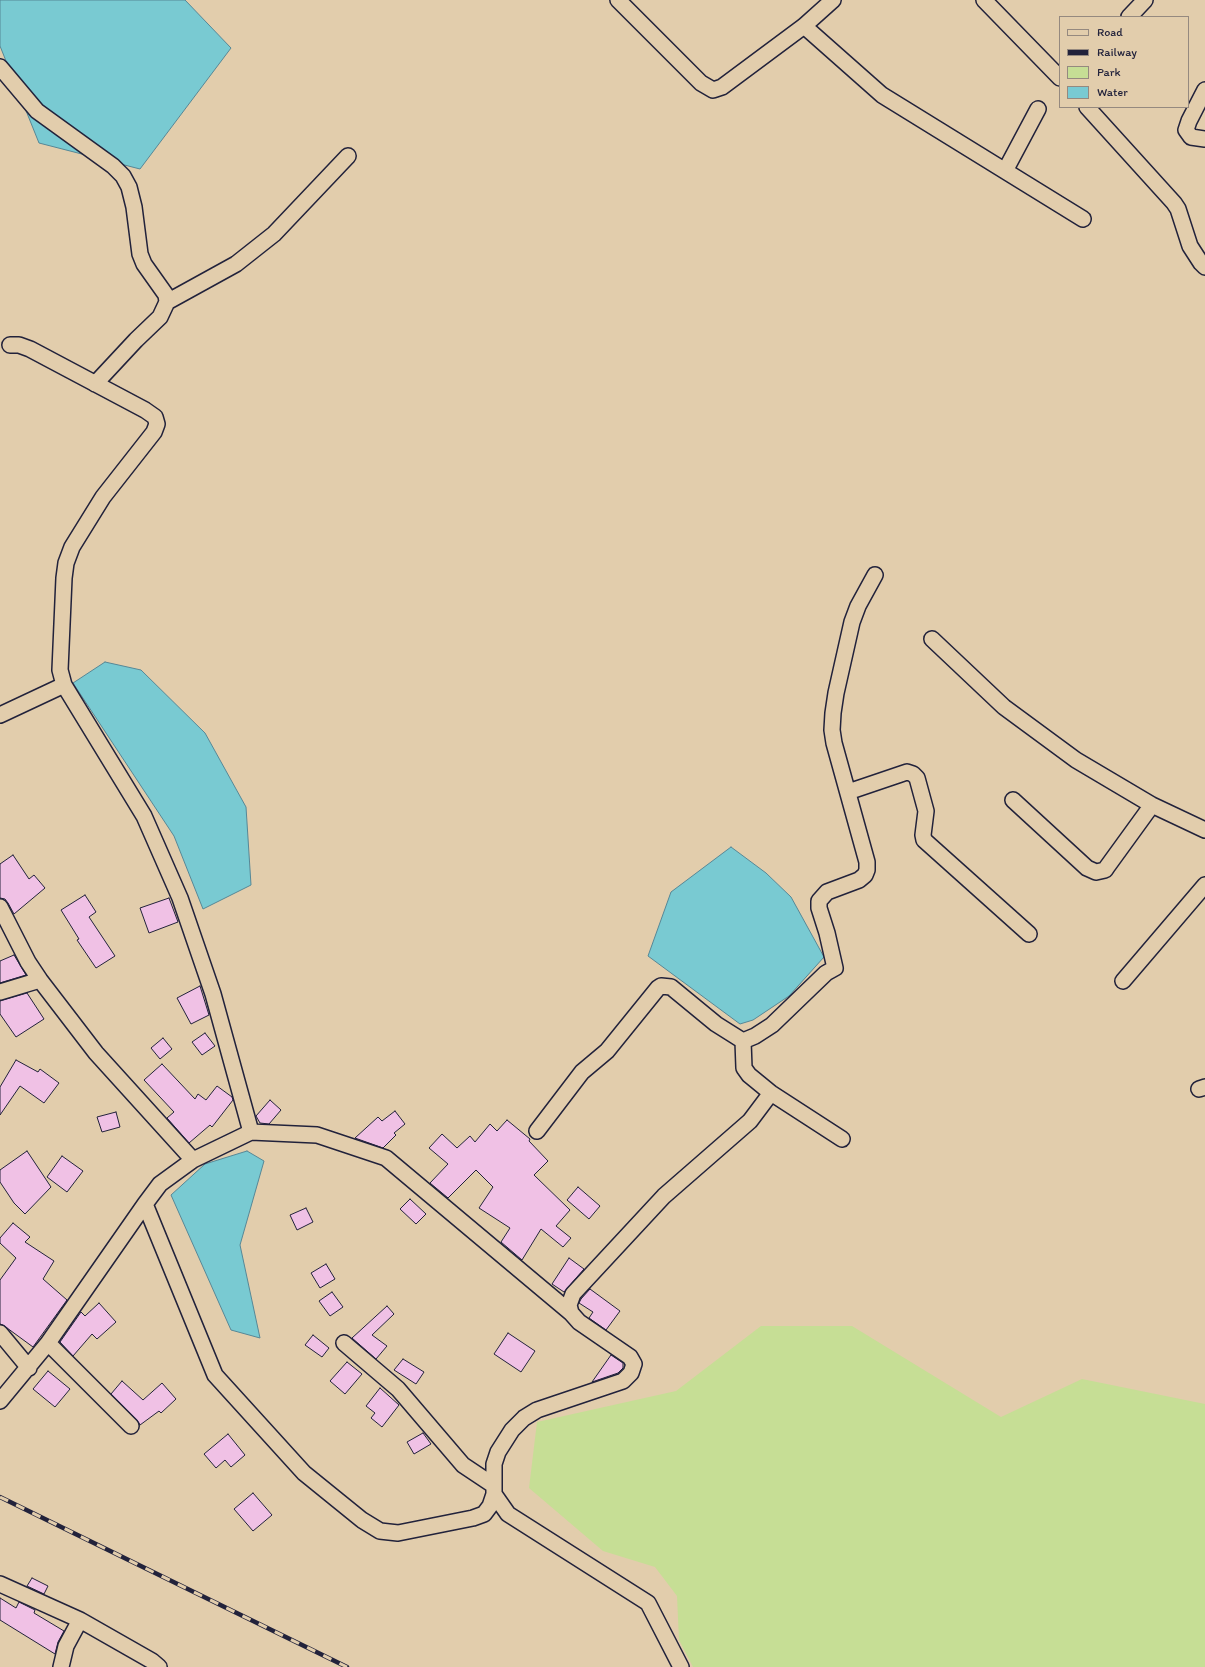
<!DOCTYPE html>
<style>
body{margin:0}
#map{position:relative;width:1205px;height:1667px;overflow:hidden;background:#e2cdac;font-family:Itim,sans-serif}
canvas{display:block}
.legend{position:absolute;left:1059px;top:16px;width:130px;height:92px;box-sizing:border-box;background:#e2cdac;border:1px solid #95897f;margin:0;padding:5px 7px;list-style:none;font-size:12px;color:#22223b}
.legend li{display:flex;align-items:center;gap:8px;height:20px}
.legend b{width:20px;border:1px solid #95897f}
</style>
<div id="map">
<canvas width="1205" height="1667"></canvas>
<ul class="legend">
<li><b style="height:5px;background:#e2cdac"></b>Road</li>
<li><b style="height:5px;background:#22223b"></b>Railway</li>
<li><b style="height:11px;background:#c6de95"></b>Park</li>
<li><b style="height:11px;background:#79cad2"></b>Water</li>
</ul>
</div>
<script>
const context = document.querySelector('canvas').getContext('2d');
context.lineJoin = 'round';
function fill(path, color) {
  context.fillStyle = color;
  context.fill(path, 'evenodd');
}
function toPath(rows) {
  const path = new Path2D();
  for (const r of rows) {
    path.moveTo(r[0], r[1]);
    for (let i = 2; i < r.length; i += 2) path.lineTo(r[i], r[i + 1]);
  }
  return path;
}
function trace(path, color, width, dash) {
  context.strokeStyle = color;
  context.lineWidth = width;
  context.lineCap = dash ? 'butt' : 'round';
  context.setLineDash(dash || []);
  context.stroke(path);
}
fill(toPath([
 [761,1326,852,1326,1001,1417,1082,1379,1205,1404,1205,1667,693,1667,679,1640,677,1596,655,1567,603,1551,529,1488,537,1422,676,1391]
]), '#c6de95');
const water = toPath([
 [0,0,185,0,231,48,140,169,39,143,0,46,0,0],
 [105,662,141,670,205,733,246,807,251,885,203,909,174,836,73,683,105,662],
 [731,847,766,873,791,897,824,957,789,996,753,1020,740,1024,648,956,671,892,731,847],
 [247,1151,264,1161,240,1245,260,1338,231,1330,171,1195,205,1164,247,1151]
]);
fill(water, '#79cad2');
trace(water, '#568796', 1);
const building = toPath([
 [13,855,29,879,34,875,45,888,14,914,8,903,5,899,0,898,0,864,13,855],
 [85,895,96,912,89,917,115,956,96,968,77,940,79,939,61,910,85,895],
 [169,898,178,922,149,933,140,908,169,898],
 [14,955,26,975,0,983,0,961,14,955],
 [200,986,209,1015,191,1024,177,998,200,986],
 [27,993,44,1019,16,1037,0,1014,0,1001,27,993],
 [205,1033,215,1046,202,1055,192,1042,205,1033],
 [163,1038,172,1049,160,1059,151,1048,163,1038],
 [16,1060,38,1072,40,1069,59,1083,44,1103,20,1086,0,1115,0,1087,16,1060],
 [162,1064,195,1099,198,1094,206,1100,217,1086,232,1097,233,1100,212,1127,210,1125,189,1143,167,1118,174,1112,144,1080,162,1064],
 [270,1100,281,1110,269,1124,260,1123,256,1116,270,1100],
 [395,1111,405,1124,394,1133,396,1135,383,1148,355,1138,378,1117,382,1121,395,1111],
 [116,1112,120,1127,102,1132,97,1117,116,1112],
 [507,1120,530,1139,529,1141,548,1161,534,1175,570,1210,556,1226,571,1238,563,1247,541,1229,522,1260,501,1242,510,1228,479,1208,493,1187,476,1170,448,1198,430,1183,448,1164,429,1148,442,1134,457,1148,470,1136,475,1142,490,1124,497,1131,507,1120],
 [27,1151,51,1187,25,1214,14,1203,0,1182,0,1170,27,1151],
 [62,1156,83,1171,67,1192,47,1177,62,1156],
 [578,1187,600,1206,589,1219,567,1200,578,1187],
 [410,1199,426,1214,416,1224,400,1209,410,1199],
 [306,1208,313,1222,297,1230,290,1215,306,1208],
 [13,1223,30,1237,25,1242,54,1261,43,1279,67,1300,33,1347,3,1325,0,1324,0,1280,16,1258,0,1243,0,1238,13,1223],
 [569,1258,584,1269,564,1292,552,1284,569,1258],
 [326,1264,335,1279,320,1288,311,1273,326,1264],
 [590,1289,620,1311,606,1330,589,1318,593,1312,579,1303,581,1299,590,1289],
 [332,1292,343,1307,330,1316,319,1301,332,1292],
 [99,1303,116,1322,97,1339,92,1334,73,1356,60,1342,81,1312,85,1316,99,1303],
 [387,1306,394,1314,372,1335,387,1346,376,1359,352,1338,387,1306],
 [508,1333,535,1351,521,1372,494,1354,508,1333],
 [313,1335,329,1348,322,1357,305,1345,313,1335],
 [611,1355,623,1363,623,1368,618,1373,592,1382,611,1355],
 [403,1359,424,1372,416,1384,394,1370,403,1359],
 [347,1362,362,1374,345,1394,330,1381,347,1362],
 [48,1371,70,1389,55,1407,33,1389,48,1371],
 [122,1381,143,1400,162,1383,176,1399,161,1413,159,1411,140,1425,137,1420,111,1394,122,1381],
 [380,1388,399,1405,382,1427,371,1418,375,1413,366,1406,380,1388],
 [423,1433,431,1444,414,1454,407,1442,423,1433],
 [228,1434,245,1455,231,1467,225,1460,216,1468,204,1454,228,1434],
 [253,1493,272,1515,253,1531,234,1509,253,1493],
 [32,1578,48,1586,44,1594,27,1586,32,1578],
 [0,1598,16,1608,19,1602,35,1610,34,1613,64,1631,58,1642,55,1654,0,1620,0,1598]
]);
fill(building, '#f0c1e5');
trace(building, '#22223b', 1);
const minor = toPath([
 [618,0,701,83,713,90,722,87,804,26,833,0],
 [984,0,1060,78],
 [1129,17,1145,0],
 [804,26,882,95,1083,219],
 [0,67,37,111,113,166,123,176,129,187,134,207,140,254,144,264,166,295,167,302,160,317,136,340,95,384],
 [1205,90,1189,121,1186,130,1191,137,1205,139],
 [1087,107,1174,203,1178,209,1190,246,1201,263,1205,267],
 [1005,171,1038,109],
 [167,302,236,264,274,234,348,156],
 [10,345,19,345,30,349,145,410,155,417,157,424,154,432,103,497,72,547,66,563,64,578,60,670,64,685,144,816,180,898,213,994,251,1132],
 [932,639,1004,707,1076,760,1152,805,1205,830],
 [0,715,64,685],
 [848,792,907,772,913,774,917,778,926,811,923,835,924,840,1029,934],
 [1013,800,1087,868,1096,872,1105,870,1107,867,1152,805],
 [0,907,28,962,40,980,96,1053,193,1160],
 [1123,981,1205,885],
 [0,992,40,980],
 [743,1041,744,1068,749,1075,771,1093,842,1139],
 [1199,1089,1205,1087],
 [537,1131,582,1072,607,1051,658,988,661,986,671,987,716,1024,743,1041,755,1036,772,1025,826,973,835,968,827,933,819,908,819,901,827,892,859,880,865,875,867,870,867,862,834,743,832,730,833,713,836,693,852,622,858,606,875,575],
 [145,1204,215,1375,304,1473,362,1520,380,1531,398,1533,473,1518,484,1514,490,1506,494,1494,494,1464,498,1452,512,1430,524,1418,537,1410,623,1381,631,1373,634,1364,630,1357,579,1322,571,1313,569,1305,573,1294,664,1196,750,1121,771,1093],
 [0,1333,29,1368],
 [48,1343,131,1426],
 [344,1343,398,1389,463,1465,493,1485],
 [0,1401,48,1343,145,1204,160,1184,193,1160,251,1132,317,1135,386,1158,571,1313],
 [494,1494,508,1514,648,1603,681,1667],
 [0,1584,80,1620,152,1661,159,1667],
 [61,1667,66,1646,80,1620]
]);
trace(minor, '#22223b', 18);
trace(minor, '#e2cdac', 15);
const rail = toPath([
 [0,1497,347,1667]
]);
trace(rail, '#22223b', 4.5);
trace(rail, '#e2cdac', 3, [9]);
</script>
